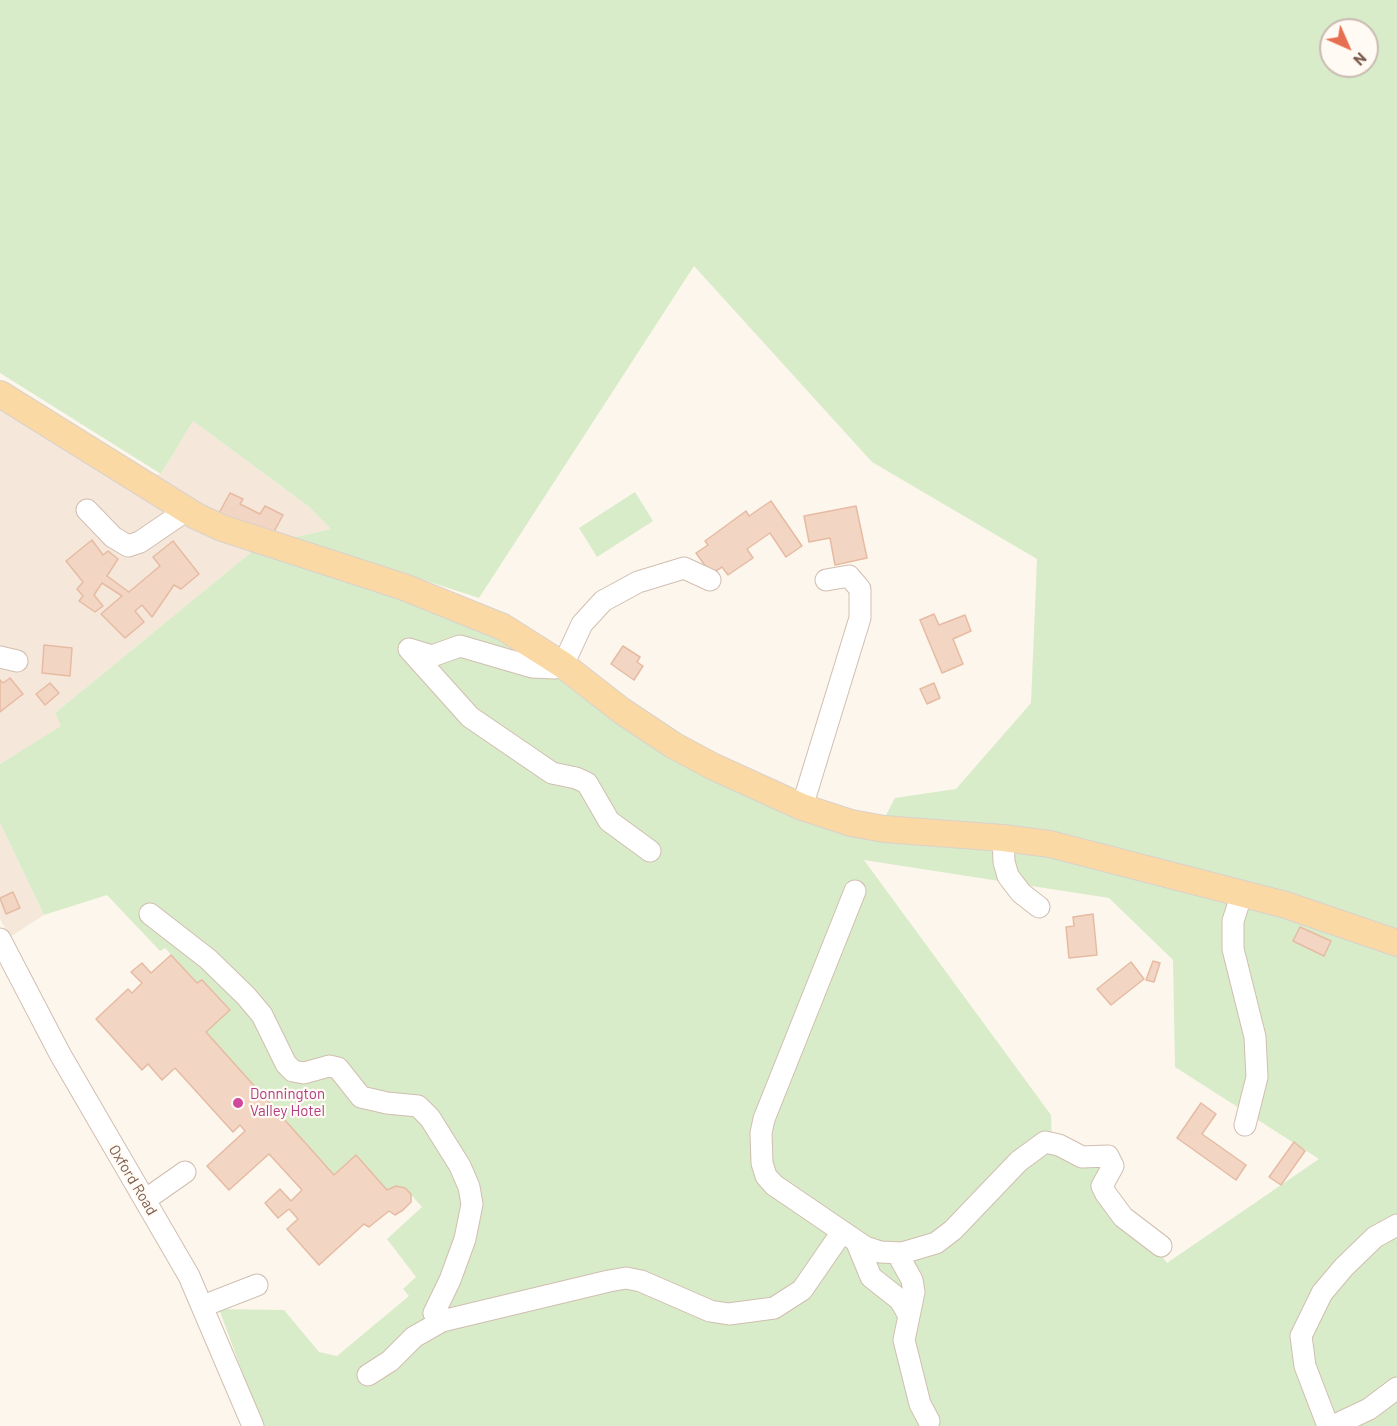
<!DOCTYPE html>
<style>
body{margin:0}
#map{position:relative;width:1397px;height:1426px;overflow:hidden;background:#fdf6ec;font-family:Barlow,sans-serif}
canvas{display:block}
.north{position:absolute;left:1319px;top:18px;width:60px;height:60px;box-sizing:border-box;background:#fffaf3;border:2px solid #cabbb1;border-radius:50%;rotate:135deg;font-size:16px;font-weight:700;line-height:24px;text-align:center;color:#7a5c4d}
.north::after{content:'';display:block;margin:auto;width:21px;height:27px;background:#e76f51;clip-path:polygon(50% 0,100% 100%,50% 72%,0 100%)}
</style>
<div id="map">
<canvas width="1397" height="1426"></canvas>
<div class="north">N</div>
</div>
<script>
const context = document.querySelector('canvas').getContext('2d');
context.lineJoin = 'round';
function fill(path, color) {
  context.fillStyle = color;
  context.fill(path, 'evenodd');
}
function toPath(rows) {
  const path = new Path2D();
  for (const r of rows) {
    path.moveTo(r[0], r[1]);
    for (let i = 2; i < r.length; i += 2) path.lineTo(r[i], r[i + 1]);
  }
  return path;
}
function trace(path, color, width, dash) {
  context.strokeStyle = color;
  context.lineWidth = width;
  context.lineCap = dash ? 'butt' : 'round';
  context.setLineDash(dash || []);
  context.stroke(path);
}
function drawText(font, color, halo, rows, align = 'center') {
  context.font = font + ' Barlow,sans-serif';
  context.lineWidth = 4.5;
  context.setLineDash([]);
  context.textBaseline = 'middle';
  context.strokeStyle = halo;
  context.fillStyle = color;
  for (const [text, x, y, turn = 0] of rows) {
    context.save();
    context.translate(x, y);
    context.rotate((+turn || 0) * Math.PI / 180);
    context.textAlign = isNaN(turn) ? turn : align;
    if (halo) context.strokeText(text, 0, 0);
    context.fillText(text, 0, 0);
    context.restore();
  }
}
fill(toPath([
 [0,382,155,475,161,474,193,421,308,506,331,529,260,545,55,713,62,726,0,764],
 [0,823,44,915,10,937,0,919]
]), '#f5e8da');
fill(toPath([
 [0,0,1397,0,1397,1426,262,1426,219,1309,284,1310,319,1352,337,1356,409,1296,403,1289,416,1277,387,1239,422,1207,405,1188,396,1186,387,1190,356,1155,334,1175,206,1032,230,1009,202,980,197,983,165,948,160,951,107,895,44,915,0,823,0,764,61,726,55,713,260,545,331,529,308,506,193,421,161,474,0,373],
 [1331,30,1367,30,1367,66,1331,66],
 [694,266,872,462,1037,559,1031,703,956,789,895,798,879,828,648,729,473,613,402,573,479,598],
 [864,860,1109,898,1173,960,1175,1067,1319,1159,1167,1263,1091,1156,1052,1142,1051,1115],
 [635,492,653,521,597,557,579,528]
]), '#d8ecc9');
const building = toPath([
 [230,493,243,499,240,504,260,514,265,506,283,515,270,539,219,513,230,493],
 [771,501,802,546,786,557,770,533,747,549,753,558,728,575,722,567,711,574,696,553,708,545,705,541,746,511,749,516,771,501],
 [856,506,867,558,835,565,830,538,809,542,804,516,856,506],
 [92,540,103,555,108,551,118,559,107,576,129,592,160,566,153,557,173,541,199,574,181,589,174,585,152,617,142,605,135,611,144,622,125,638,101,614,122,596,102,583,94,595,103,606,95,612,79,601,83,596,77,589,83,582,66,561,92,540],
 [934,614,939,625,965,615,971,631,953,639,963,664,942,673,920,620,934,614],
 [44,645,72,648,70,676,42,673,44,645],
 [623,646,640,657,637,662,643,666,634,680,611,664,623,646],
 [10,678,23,694,0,712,0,680,3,683,10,678],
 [50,683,59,693,45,705,36,694,50,683],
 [934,683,940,698,927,704,920,689,934,683],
 [13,892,20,908,6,914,0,898,13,892],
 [1093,914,1097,955,1069,958,1066,927,1074,926,1073,917,1093,914],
 [1300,927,1331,941,1324,956,1293,941,1300,927],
 [171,955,197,983,202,980,230,1010,206,1032,334,1175,356,1155,387,1190,396,1186,405,1188,411,1194,411,1202,403,1210,395,1215,389,1211,369,1227,364,1224,319,1265,287,1229,298,1219,289,1209,278,1218,265,1203,280,1189,291,1201,302,1190,269,1154,229,1190,207,1166,245,1131,240,1125,233,1132,175,1068,162,1080,148,1064,142,1070,96,1019,128,989,132,993,142,983,131,972,142,963,151,973,171,955],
 [1153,961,1160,963,1154,982,1146,980,1153,961],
 [1131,962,1144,979,1111,1005,1097,989,1131,962],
 [1201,1103,1216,1114,1202,1134,1246,1165,1236,1180,1177,1138,1201,1103],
 [1294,1142,1305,1151,1281,1185,1269,1177,1294,1142]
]);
fill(building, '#f3d5c3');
trace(building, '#e6bba3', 1.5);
const minor = toPath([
 [87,510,113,537,128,546,140,542,187,510],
 [409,649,432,656,460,646,532,667,555,668,563,665,582,624,603,601,638,582,684,568,710,580],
 [409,649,470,717,552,773,576,778,587,783,609,821,650,851],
 [0,657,17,661],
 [802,807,860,618,860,589,849,576,826,580],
 [1003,838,1004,862,1008,876,1021,893,1039,907],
 [855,891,764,1119,761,1133,762,1163,766,1176,774,1185,865,1247,880,1252,902,1253,936,1243,953,1230,1019,1161,1045,1142,1059,1145,1082,1157,1108,1156,1113,1166,1102,1186,1106,1194,1123,1217,1161,1246],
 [1242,893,1233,921,1233,949,1255,1037,1257,1077,1245,1125],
 [150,914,208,959,246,996,262,1015,286,1064,293,1071,304,1073,329,1066,338,1068,361,1097,387,1103,418,1106,430,1118,460,1166,469,1187,472,1204,465,1239,450,1280,434,1313,442,1321],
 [0,939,60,1054,189,1276,253,1426],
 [145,1200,185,1172],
 [857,1243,871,1277,900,1300,908,1314],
 [897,1253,912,1280,914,1292,904,1340,920,1404,929,1421],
 [203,1306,257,1285],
 [368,1375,390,1361,414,1337,442,1321,609,1281,626,1278,641,1281,710,1311,729,1314,774,1308,802,1290,842,1232],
 [1328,1426,1305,1366,1301,1336,1322,1293,1344,1267,1375,1237,1397,1225],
 [1333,1426,1369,1409,1397,1388]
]);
const major = toPath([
 [0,394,196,516,222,528,404,587,503,627,563,665,622,711,673,745,712,766,802,807,851,823,884,829,1003,838,1050,844,1286,905,1397,943]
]);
trace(minor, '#d1beb0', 23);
trace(major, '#dad1cd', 28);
trace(minor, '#fff', 21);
trace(major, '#fbd9a5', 26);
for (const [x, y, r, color] of [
 [238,1103,6,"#d1479c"]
]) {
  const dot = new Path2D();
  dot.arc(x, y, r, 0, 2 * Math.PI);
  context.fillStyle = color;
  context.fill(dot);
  trace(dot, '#fffaf3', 2);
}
drawText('15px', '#b23c85', '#fffaf3', [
 ["Donnington",250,1094],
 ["Valley Hotel",250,1111]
], 'left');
drawText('15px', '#7a5c4d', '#fffaf3', [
 ["Oxford Road",133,1180,59]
]);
</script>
